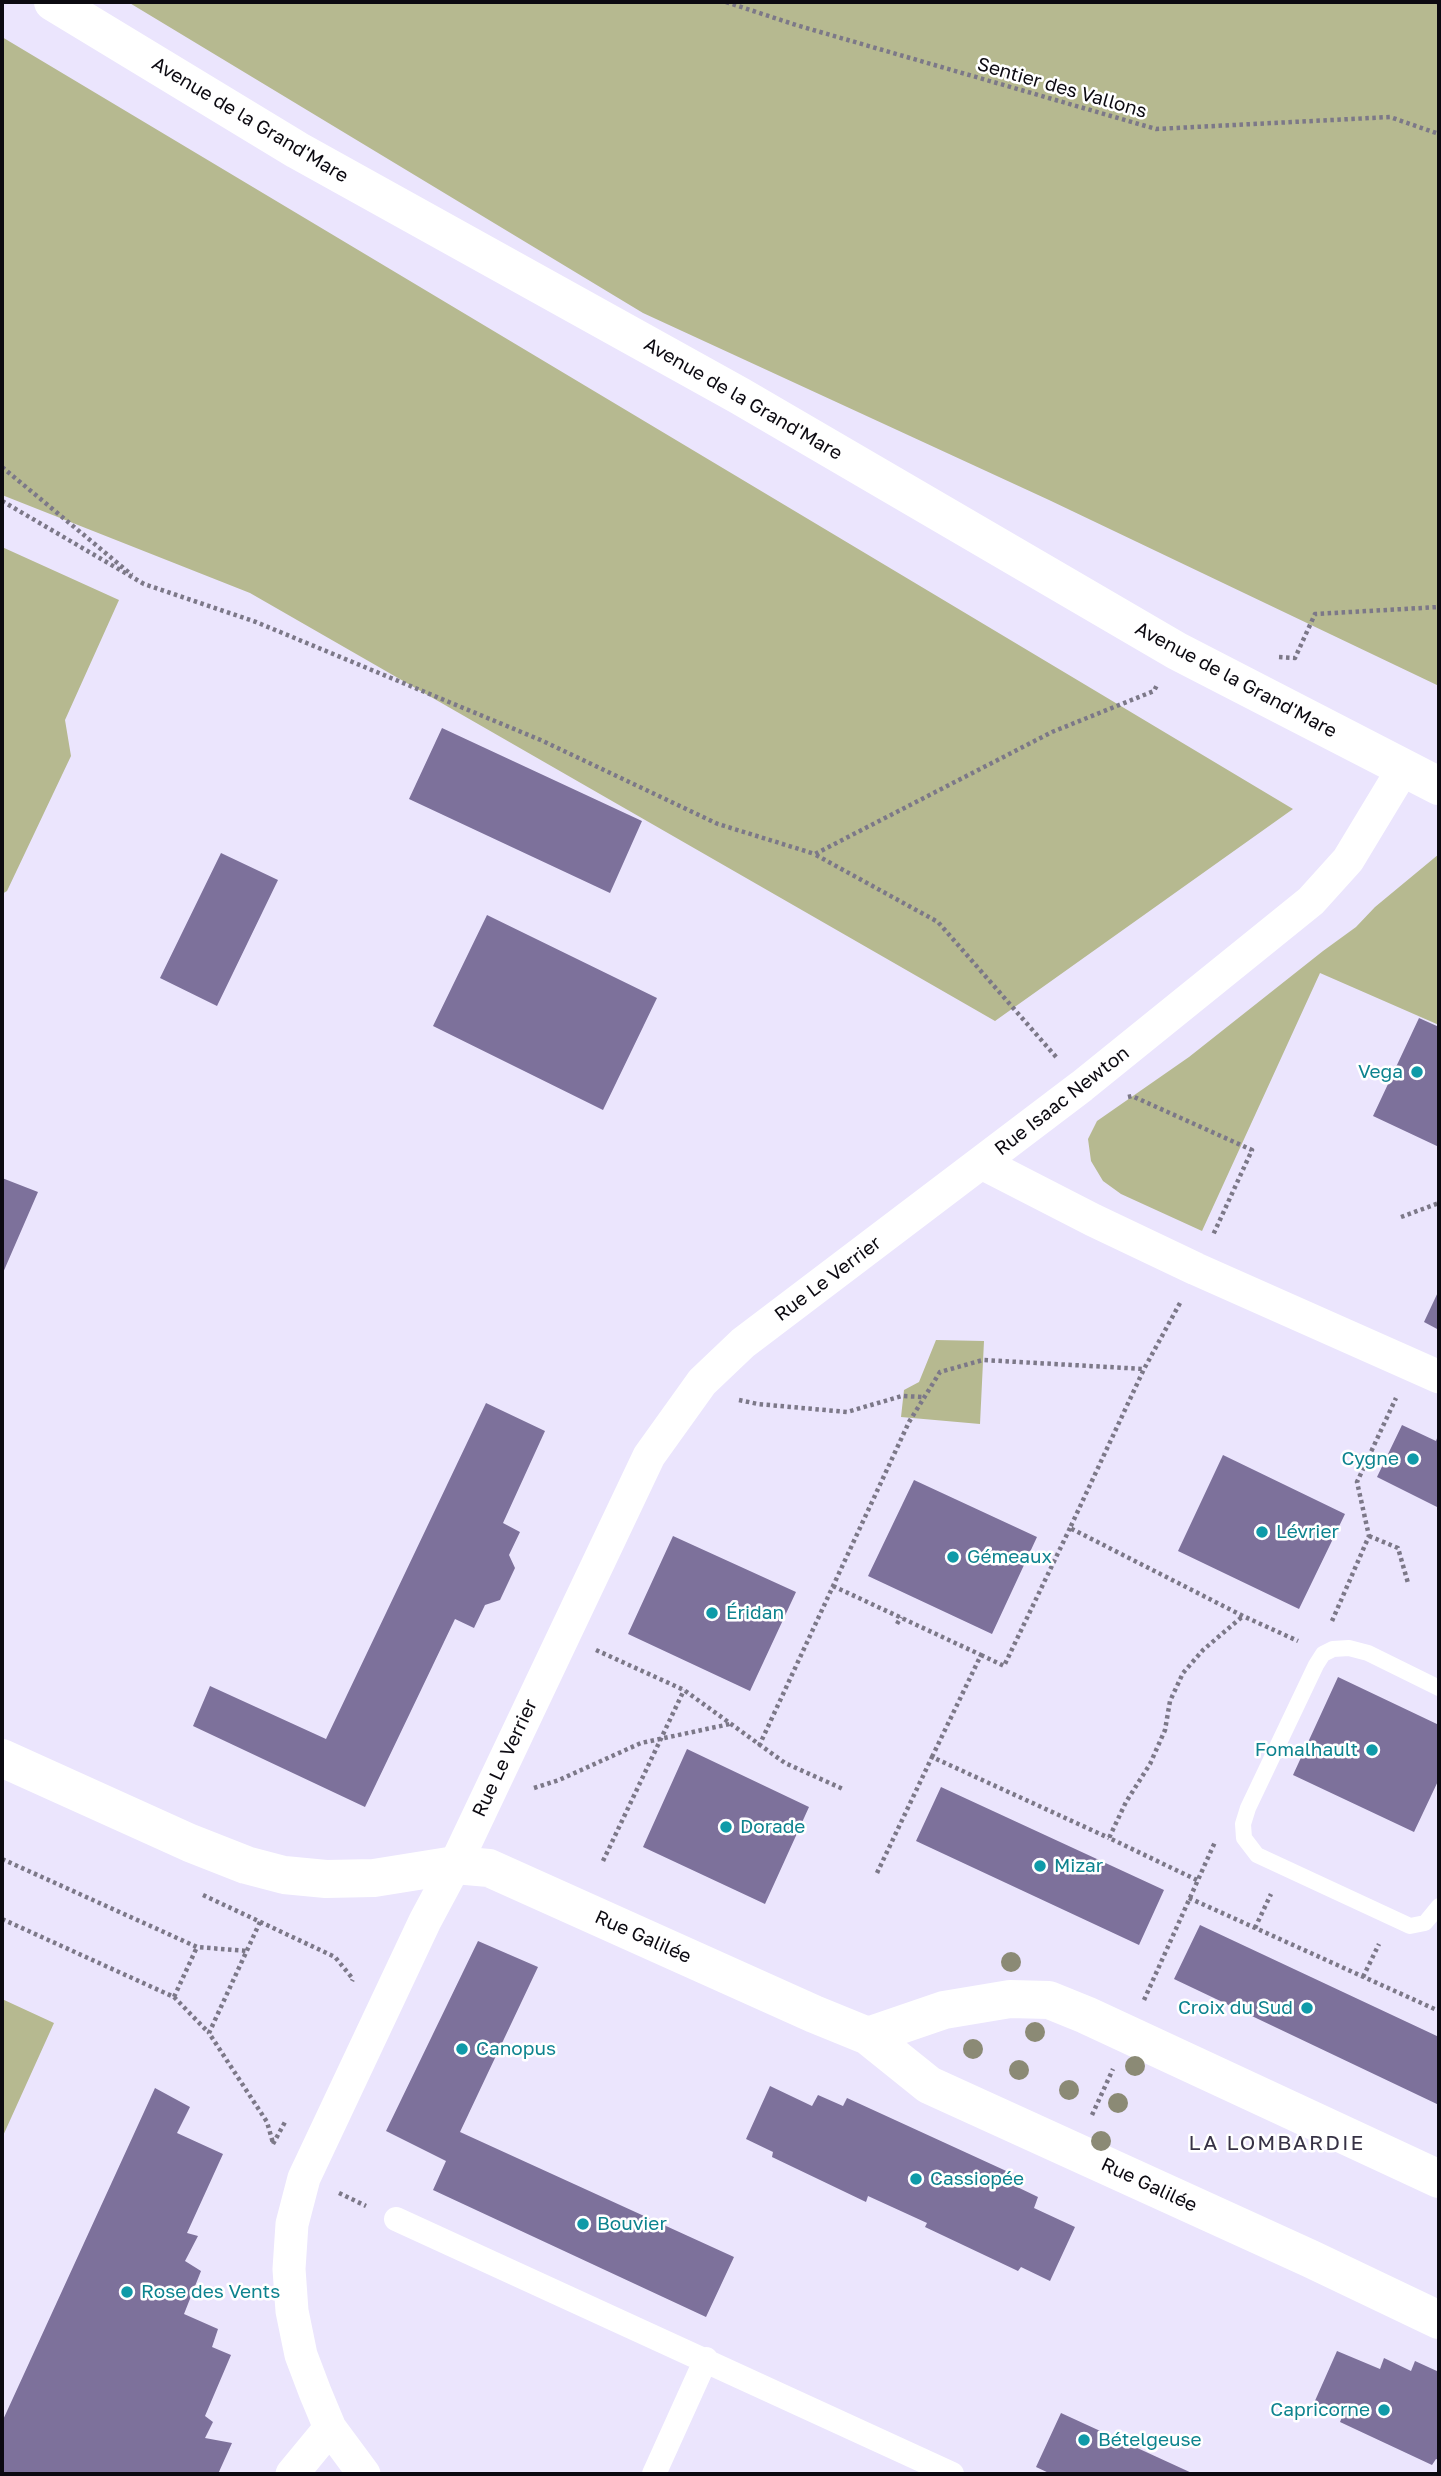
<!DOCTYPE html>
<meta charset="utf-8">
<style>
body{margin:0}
#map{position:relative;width:1441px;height:2476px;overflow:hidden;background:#ebe5fd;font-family:"Golos Text",sans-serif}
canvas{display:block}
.frame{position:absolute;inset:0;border:4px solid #0c0a11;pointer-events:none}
</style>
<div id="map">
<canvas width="1441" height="2476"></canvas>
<div class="frame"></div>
</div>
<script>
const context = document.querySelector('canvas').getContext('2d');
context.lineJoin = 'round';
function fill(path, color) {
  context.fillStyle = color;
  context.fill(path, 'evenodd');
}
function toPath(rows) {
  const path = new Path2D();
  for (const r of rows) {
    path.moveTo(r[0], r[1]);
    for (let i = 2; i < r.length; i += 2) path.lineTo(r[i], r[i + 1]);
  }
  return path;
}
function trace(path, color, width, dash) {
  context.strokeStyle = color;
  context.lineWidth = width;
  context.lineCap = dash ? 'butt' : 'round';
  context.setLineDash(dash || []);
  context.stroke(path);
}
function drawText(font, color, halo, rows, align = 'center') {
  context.font = font + ' "Golos Text",sans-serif';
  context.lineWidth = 5;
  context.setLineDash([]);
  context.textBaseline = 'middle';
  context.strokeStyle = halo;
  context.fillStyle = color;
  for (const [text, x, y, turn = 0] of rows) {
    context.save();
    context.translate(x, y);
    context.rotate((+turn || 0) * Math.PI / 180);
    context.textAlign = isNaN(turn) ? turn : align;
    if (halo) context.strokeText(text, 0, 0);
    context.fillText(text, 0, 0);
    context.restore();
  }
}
fill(toPath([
 [128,2,1439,2,1439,686,1049,500,643,313],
 [2,37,1293,809,995,1021,250,593,2,495],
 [2,547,119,600,65,720,71,756,7,891,2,894],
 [1439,854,1439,1025,1320,973,1202,1231,1121,1194,1103,1181,1091,1161,1088,1139,1097,1121,1189,1057,1323,951,1356,927,1375,907],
 [936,1340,984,1341,980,1424,901,1417,904,1390,919,1382],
 [2,1999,54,2023,2,2138]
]), '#b6b990');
fill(toPath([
 [442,728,642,821,610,893,409,799],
 [221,853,278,880,217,1006,160,978],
 [487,915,657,998,603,1110,433,1026],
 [1419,1018,1439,1027,1439,1147,1373,1116],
 [2,1178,38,1192,2,1275],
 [1439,1290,1439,1330,1424,1322],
 [486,1403,545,1431,503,1523,520,1532,509,1555,515,1568,500,1600,485,1605,474,1628,455,1619,365,1807,193,1726,210,1686,326,1739],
 [1402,1425,1436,1441,1439,1433,1439,1508,1377,1477],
 [1223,1455,1345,1514,1299,1609,1178,1551],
 [914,1480,1037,1537,992,1634,868,1576],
 [673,1536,796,1592,750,1691,628,1634],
 [1338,1677,1439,1725,1439,1779,1414,1832,1293,1775],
 [687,1749,809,1807,765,1904,643,1847],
 [941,1787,1164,1890,1139,1945,916,1841],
 [1200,1925,1439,2037,1439,2105,1174,1979],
 [478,1941,538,1967,460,2132,734,2257,706,2317,433,2190,446,2161,386,2131],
 [770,2086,812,2106,818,2095,843,2106,847,2098,1015,2175,1011,2184,1038,2197,1034,2208,1075,2227,1050,2281,1021,2267,1018,2271,925,2227,927,2223,868,2196,866,2202,772,2157,773,2152,746,2139],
 [155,2088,190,2107,177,2133,223,2154,187,2233,198,2236,185,2261,201,2271,184,2314,218,2329,212,2347,231,2355,205,2416,213,2422,205,2438,232,2443,218,2474,2,2474,2,2422],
 [1337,2351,1380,2369,1384,2358,1411,2371,1415,2361,1439,2372,1439,2460,1436,2459,1432,2465,1340,2422,1342,2417,1314,2403],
 [1061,2413,1194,2474,1051,2474,1036,2467]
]), '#7d719b');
trace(toPath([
 [726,2,796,25,1156,129,1390,117,1439,134],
 [1436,2,1439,2],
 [2,467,132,575],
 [2,501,144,584,256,622,543,741,718,824,815,854,1052,732,1154,691,1157,685],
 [1279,657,1295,658,1315,614,1439,607],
 [816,855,938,922,1057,1058],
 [1128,1097,1132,1096,1252,1150,1213,1235],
 [1401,1217,1439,1203],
 [1180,1303,1144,1369,1070,1528,1243,1616,1298,1641],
 [739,1400,758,1404,847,1412,902,1396,924,1397],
 [1369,1536,1398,1548,1408,1583],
 [833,1586,981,1655,932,1757],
 [1332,1621,1369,1536,1357,1482,1396,1398],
 [897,1624,901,1617],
 [596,1650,684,1690,785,1763,843,1789],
 [981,1655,1004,1666,1070,1528],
 [759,1746,909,1422,940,1372,983,1360,1144,1369],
 [534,1788,559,1780,641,1743,730,1724],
 [2,1859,197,1947,247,1951],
 [603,1861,684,1690],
 [877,1873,932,1757,1109,1838],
 [1197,1880,1109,1838,1126,1802,1150,1764,1165,1730,1170,1701,1183,1673,1203,1650,1243,1616],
 [203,1895,335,1957,353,1979,352,1981],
 [1189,1898,1439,2011],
 [2,1919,174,1997,197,1947],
 [260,1922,209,2033,267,2122,273,2143],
 [1255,1928,1271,1894],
 [1363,1977,1379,1944],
 [174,1997,209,2033],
 [1144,2000,1215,1842],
 [1092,2115,1113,2069],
 [273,2144,285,2122],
 [339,2193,366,2206]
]), '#7c7888', 4.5, [3.5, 3.5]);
trace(toPath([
 [1439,1688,1368,1653,1349,1648,1333,1649,1323,1654,1316,1665,1248,1808,1243,1824,1244,1838,1257,1855,1410,1926,1425,1923,1439,1906]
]), '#fff', 16);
trace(toPath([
 [396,2219,952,2474],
 [654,2474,706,2359]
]), '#fff', 24);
trace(toPath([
 [982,1163,1093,1220,1196,1269,1439,1377],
 [292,2474,330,2428],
 [364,2474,330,2428,315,2392,301,2355,292,2311,289,2269,292,2224,304,2178,425,1921,455,1865,649,1456,702,1382,743,1343,1082,1086,1311,901,1348,860,1403,769]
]), '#fff', 33);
trace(toPath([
 [53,2,297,150,740,396,1177,651,1439,786],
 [2,1758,190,1843,246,1865,284,1875,326,1879,374,1878,455,1865,489,1868,814,2014,868,2036,929,2085,1311,2259,1439,2320],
 [868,2036,944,2010,1010,1999,1049,2000,1086,2015,1439,2179]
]), '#fff', 38);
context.fillStyle = '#8b8a75';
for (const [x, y] of [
 [1011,1962],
 [1035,2032],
 [973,2049],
 [1135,2066],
 [1019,2070],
 [1069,2090],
 [1118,2103],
 [1101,2141]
]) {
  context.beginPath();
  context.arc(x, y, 10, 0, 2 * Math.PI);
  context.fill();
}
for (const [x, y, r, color] of [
 [1417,1072,7,"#0f9aa8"],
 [1413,1459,7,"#0f9aa8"],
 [1262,1532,7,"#0f9aa8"],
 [953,1557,7,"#0f9aa8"],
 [712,1613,7,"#0f9aa8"],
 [1372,1750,7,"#0f9aa8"],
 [726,1827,7,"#0f9aa8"],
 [1040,1866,7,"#0f9aa8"],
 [1307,2008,7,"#0f9aa8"],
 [462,2049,7,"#0f9aa8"],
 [916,2179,7,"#0f9aa8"],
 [583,2224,7,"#0f9aa8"],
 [127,2292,7,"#0f9aa8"],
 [1384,2410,7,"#0f9aa8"],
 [1084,2440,7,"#0f9aa8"]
]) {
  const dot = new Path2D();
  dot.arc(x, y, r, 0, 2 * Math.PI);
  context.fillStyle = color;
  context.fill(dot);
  trace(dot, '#fff', 2.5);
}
drawText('19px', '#0c0a11', '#fff', [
 ["Sentier des Vallons",1062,88,16],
 ["Avenue de la Grand'Mare",250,120,31],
 ["Avenue de la Grand'Mare",743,399,30],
 ["Avenue de la Grand'Mare",1236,680,28],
 ["Rue Isaac Newton",1062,1101,-38],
 ["Rue Le Verrier",828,1279,-37],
 ["Rue Le Verrier",505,1758,-65],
 ["Rue Galilée",643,1937,24],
 ["Rue Galilée",1149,2185,25]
]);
drawText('19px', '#0d838f', '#fff', [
 ["Vega",1403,1072,"right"],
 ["Cygne",1399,1459,"right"],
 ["Lévrier",1276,1532],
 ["Gémeaux",967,1557],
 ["Éridan",726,1613],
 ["Fomalhault",1358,1750,"right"],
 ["Dorade",740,1827],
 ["Mizar",1054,1866],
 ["Croix du Sud",1293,2008,"right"],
 ["Canopus",476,2049],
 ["Cassiopée",930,2179],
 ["Bouvier",597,2224],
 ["Rose des Vents",141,2292],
 ["Capricorne",1370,2410,"right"],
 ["Bételgeuse",1098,2440]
], 'left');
context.letterSpacing = '2px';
drawText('21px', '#373245', '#fff', [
 ["LA LOMBARDIE",1277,2143]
]);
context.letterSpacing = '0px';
</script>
